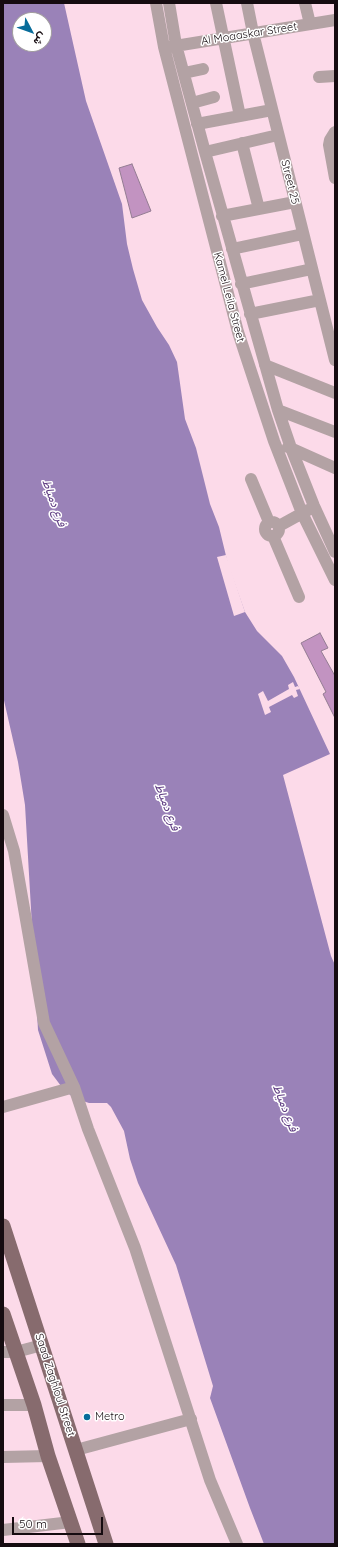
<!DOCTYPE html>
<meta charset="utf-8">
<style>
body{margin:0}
#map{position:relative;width:338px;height:1547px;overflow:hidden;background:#fcdae9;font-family:Quicksand,Vazirmatn,sans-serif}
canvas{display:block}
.frame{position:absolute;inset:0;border:4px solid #150b10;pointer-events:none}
.north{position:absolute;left:12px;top:12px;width:40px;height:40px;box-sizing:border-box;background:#fff;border:1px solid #a19d9f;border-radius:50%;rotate:131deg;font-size:11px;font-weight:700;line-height:16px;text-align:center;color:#150b10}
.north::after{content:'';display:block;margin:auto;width:14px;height:18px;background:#086c9a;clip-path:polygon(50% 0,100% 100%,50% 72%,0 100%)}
.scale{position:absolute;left:12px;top:1517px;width:91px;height:18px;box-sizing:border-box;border:2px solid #150b10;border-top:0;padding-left:5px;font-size:12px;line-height:14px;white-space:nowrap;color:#150b10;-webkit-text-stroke:3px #fff;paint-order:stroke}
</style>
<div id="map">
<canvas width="338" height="1547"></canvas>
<div class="frame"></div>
<div class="north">ش</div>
<div class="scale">50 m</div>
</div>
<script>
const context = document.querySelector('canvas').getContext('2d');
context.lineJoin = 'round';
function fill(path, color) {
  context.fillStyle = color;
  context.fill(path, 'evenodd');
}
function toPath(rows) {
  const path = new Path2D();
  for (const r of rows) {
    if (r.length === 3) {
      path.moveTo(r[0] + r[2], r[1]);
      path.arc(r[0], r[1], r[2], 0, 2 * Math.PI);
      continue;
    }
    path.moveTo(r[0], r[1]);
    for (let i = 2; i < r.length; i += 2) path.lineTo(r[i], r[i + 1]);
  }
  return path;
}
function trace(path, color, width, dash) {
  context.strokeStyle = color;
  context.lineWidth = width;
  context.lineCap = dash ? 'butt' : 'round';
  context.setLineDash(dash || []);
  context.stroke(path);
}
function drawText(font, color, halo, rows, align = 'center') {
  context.font = font + ' Quicksand,Vazirmatn,sans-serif';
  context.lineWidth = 3;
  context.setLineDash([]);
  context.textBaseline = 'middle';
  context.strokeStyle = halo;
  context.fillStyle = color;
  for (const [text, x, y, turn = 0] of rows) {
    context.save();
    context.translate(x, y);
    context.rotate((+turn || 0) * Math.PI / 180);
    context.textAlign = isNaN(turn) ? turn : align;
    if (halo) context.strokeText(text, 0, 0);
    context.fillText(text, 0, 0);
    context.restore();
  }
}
fill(toPath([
 [3,3,64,3,86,101,122,204,127,244,133,269,142,300,157,327,169,345,177,362,185,419,196,448,210,504,219,527,228,564,245,612,257,631,282,656,294,677,330,754,283,775,331,956,335,965,335,1544,264,1544,250,1508,210,1398,213,1386,176,1265,138,1183,130,1159,124,1131,111,1107,107,1103,89,1103,74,1098,64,1090,52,1074,38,1030,25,805,18,762,3,696],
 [20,20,44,20,44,44,20,44]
]), '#9a82b8');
fill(toPath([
 [226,555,245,612,234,616,217,557],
 [293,682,295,687,298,686,300,689,296,690,298,696,294,698,292,695,269,707,271,712,265,715,258,694,263,691,268,701,289,689,288,685]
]), '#fcdae9');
const building = toPath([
 [132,164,151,211,132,218,119,168,132,164],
 [320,633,328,648,321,651,335,676,335,718,323,694,326,692,301,643,320,633]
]);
fill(building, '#c293c1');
trace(building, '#937c92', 1);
trace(toPath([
 [156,3,164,47,238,332,274,441,302,513,335,580],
 [169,3,176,45,205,152,278,410,291,448,314,506,335,552],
 [216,3,240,116],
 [247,3,253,33,335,360],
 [305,3,310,24],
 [169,47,335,20],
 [184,73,203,69],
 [319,77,335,76],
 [192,103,214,97],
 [197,124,272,110],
 [335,132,330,140,329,145,335,178],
 [242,143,259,209],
 [205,152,278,135],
 [222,216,295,202],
 [232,249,303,234],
 [241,284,312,269],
 [250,314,320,300],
 [265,365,335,393],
 [278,410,335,432],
 [288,447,335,468],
 [251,479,269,522],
 [272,529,7],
 [279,526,308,510],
 [273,536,299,597],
 [3,815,14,851,44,1023,74,1087,88,1129,135,1248,210,1480,237,1544],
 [3,1107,74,1087],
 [3,1352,16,1352,42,1345],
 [3,1405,34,1405],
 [76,1450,191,1419],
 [3,1457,48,1456],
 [3,1530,71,1522]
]), '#b3a2a4', 12);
trace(toPath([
 [3,1226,106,1544],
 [3,1314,34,1405,48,1456,78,1544]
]), '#876b6e', 15);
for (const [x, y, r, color] of [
 [87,1417,4,"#086c9a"]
]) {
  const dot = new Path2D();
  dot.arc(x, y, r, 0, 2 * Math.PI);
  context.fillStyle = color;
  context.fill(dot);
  trace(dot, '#fff', 1.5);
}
drawText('11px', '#150b10', '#fff', [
 ["Al Moaaskar Street",249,34,-9],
 ["Street 25",290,182,76],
 ["Kamel Leila Street",229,297,75],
 ["Saad Zaghloul Street",55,1385,72]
]);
drawText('11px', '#150b10', '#fff', [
 ["Metro",95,1417]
], 'left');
drawText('italic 12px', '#613f84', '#fff', [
 ["فرع دمياط",54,503,70],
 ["فرع دمياط",167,807,69],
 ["فرع دمياط",285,1108,69]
]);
</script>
